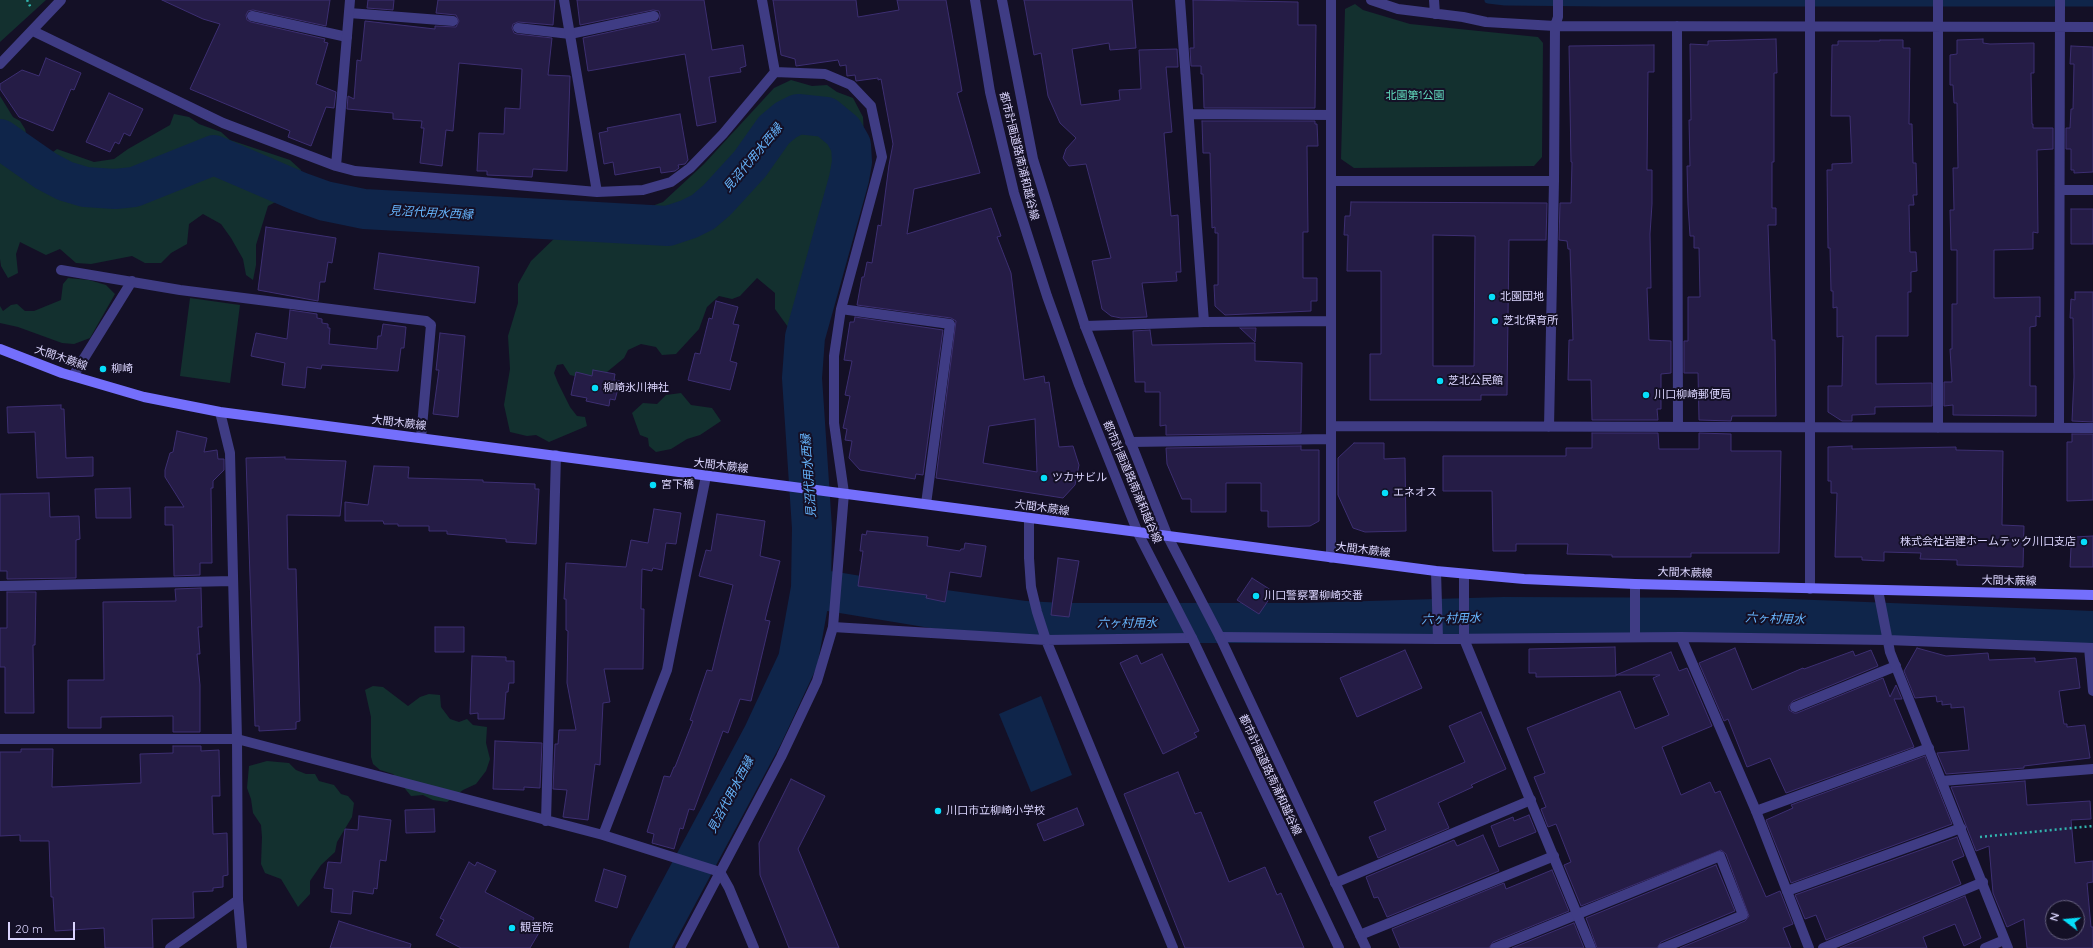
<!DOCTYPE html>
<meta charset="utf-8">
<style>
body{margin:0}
#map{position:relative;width:2093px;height:948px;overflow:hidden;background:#141026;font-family:Quicksand,sans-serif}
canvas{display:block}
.north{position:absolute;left:2045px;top:900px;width:40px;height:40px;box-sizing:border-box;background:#141026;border:1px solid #645f7c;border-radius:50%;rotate:286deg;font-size:11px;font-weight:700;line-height:16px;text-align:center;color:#dbd5fe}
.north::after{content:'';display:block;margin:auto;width:14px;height:18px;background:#06defa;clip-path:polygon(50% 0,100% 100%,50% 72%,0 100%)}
.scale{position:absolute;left:8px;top:922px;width:67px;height:18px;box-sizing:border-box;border:2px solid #dbd5fe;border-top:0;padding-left:5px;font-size:12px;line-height:14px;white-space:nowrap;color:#dbd5fe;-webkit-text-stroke:3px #141026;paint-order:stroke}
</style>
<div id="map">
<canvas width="2093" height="948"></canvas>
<div class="north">N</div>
<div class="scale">20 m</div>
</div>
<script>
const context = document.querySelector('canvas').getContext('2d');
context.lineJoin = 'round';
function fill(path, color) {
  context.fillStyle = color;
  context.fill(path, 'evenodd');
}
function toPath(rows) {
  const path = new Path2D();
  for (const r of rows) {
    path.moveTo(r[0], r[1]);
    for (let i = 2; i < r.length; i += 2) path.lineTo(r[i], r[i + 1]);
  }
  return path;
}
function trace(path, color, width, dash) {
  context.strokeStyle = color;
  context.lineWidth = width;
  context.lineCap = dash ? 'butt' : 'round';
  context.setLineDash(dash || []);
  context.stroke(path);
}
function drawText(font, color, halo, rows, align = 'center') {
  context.font = font + ' Quicksand,"Noto Sans JP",sans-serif';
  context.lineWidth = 4;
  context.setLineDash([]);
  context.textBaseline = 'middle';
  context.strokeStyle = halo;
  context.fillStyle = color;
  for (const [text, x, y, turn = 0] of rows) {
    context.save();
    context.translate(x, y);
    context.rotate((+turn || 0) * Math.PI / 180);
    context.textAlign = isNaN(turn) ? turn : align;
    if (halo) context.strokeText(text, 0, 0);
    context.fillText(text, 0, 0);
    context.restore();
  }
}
fill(toPath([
 [0,0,46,0,0,42],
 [1355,4,1363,10,1410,24,1538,37,1543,43,1542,157,1534,166,1354,168,1341,159,1345,9],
 [791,80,812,86,827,85,837,92,853,98,863,117,865,155,850,207,833,285,818,319,816,335,811,342,794,343,788,327,775,309,775,293,757,278,740,296,732,299,719,296,707,307,699,329,676,354,662,355,656,347,641,344,628,350,624,358,596,381,570,375,563,364,557,365,554,373,558,383,570,407,577,416,585,417,587,426,549,442,536,435,527,436,510,432,504,405,510,369,508,336,518,303,518,284,531,261,559,234,575,212,597,205,617,212,641,210,663,202,704,164,774,88],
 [0,96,13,117,20,121,25,129,30,149,35,157,46,157,57,149,94,162,114,159,128,149,170,125,174,114,189,117,199,124,221,132,230,140,290,160,301,170,299,179,283,198,268,206,256,245,256,265,253,280,246,275,243,259,231,238,221,224,203,214,189,224,187,244,171,253,161,263,145,263,132,256,91,264,76,263,60,249,46,255,20,242,16,254,18,273,8,278,1,266,0,259],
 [68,278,89,280,106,285,115,294,90,338,74,344,62,343,18,327,0,323,0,306,3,311,11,305,17,304,25,311,34,311,61,300,63,284],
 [190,298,240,305,230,383,180,376],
 [681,393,691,405,712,408,721,421,700,435,687,439,671,449,656,452,649,446,648,438,640,435,632,413,643,403,657,404,666,395],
 [373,686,383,687,408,706,420,697,429,694,440,695,441,707,450,719,459,722,467,719,473,725,487,727,486,743,490,759,486,771,476,784,463,790,447,802,433,800,423,795,411,796,393,774,380,770,373,764,371,757,371,717,365,690],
 [267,761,289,763,296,770,306,774,315,774,319,781,334,785,341,794,348,796,354,803,352,817,337,842,335,852,321,865,310,881,310,894,298,907,281,879,265,873,261,864,262,837,261,825,253,813,251,799,247,788,249,766]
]), '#13302f');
fill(toPath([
 [1041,696,1072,775,1031,792,999,714]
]), '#0f254a');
trace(toPath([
 [1488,0,1505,2,1603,3,2093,3]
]), '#0f254a', 7);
trace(toPath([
 [0,139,46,171,65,181,85,187,115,189,134,187,214,155,300,192,325,201,364,209,668,226,689,219,703,212,717,200,750,164,774,130,786,120,798,114,826,117,843,131,851,145,852,162,849,179,805,337,802,378,812,528,811,588,798,660,763,735,649,948],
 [811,588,938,609,1025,621,1062,623,1302,623,1504,617,1764,618,2093,631]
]), '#0f254a', 40);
const building = toPath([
 [162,0,330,0,326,26,253,10,248,11,246,15,247,20,251,22,325,39,324,42,328,43,316,84,336,92,334,108,326,107,311,146,288,137,290,131,190,89,220,24,203,19,162,0],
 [368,0,394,0,393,10,367,8,368,0],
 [438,0,555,0,553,25,518,22,513,24,512,28,514,33,517,34,552,38,548,75,570,76,567,171,533,169,532,177,487,175,487,171,477,171,479,133,504,134,505,108,520,109,522,69,459,63,453,131,446,130,442,166,420,163,424,128,421,128,422,121,393,119,393,113,347,109,348,96,354,99,357,60,361,61,365,21,435,29,435,26,456,27,459,21,456,15,436,13,438,0],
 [577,0,704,0,712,50,743,45,746,66,740,68,741,72,709,77,716,122,697,126,685,54,588,71,583,38,655,22,659,21,660,15,659,11,653,10,580,25,577,0],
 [773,0,856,0,858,17,899,10,897,0,946,0,962,91,957,93,980,173,914,189,907,234,991,208,1001,236,997,237,1011,273,1024,380,1044,376,1045,383,1049,382,1059,447,1073,446,1079,465,1075,485,1063,498,936,478,956,321,951,318,857,305,862,277,864,277,867,262,872,263,878,225,881,226,889,165,893,144,881,79,878,80,878,78,856,81,855,75,847,76,846,65,840,66,838,60,796,66,795,59,781,55,773,0],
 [1035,419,1037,472,983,463,989,426,1035,419],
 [1024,0,1132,0,1136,48,1110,50,1109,43,1072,49,1081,105,1120,100,1119,90,1141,89,1139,50,1177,49,1178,67,1166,67,1172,132,1164,133,1171,216,1178,215,1181,272,1176,272,1177,281,1142,283,1147,317,1121,318,1111,316,1102,309,1092,261,1111,258,1086,164,1069,166,1063,158,1066,149,1076,138,1060,123,1048,96,1041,53,1034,55,1024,0],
 [1193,0,1298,2,1298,25,1316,25,1315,108,1204,108,1203,74,1201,74,1201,66,1191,66,1190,48,1194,48,1193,0],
 [1776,39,1777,73,1774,73,1774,162,1772,162,1772,208,1776,208,1776,225,1768,225,1772,340,1775,340,1776,416,1732,416,1731,421,1699,420,1698,373,1684,373,1684,341,1688,341,1688,297,1700,297,1699,248,1694,248,1694,236,1690,236,1688,205,1687,166,1690,166,1689,120,1691,120,1690,44,1708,45,1708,41,1776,39],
 [1983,39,1983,43,1990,44,2034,43,2034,73,2031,73,2032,124,2033,124,2033,128,2053,128,2053,149,2037,150,2038,233,2033,232,2033,249,1994,250,1994,298,2040,297,2040,317,2036,316,2036,326,2030,327,2030,386,2036,386,2036,416,1953,415,1953,405,1944,406,1944,382,1952,382,1950,349,1952,349,1952,304,1957,304,1957,250,1951,250,1950,210,1954,210,1953,168,1958,168,1957,103,1954,103,1953,85,1950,85,1950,55,1957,54,1957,40,1983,39],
 [1880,40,1903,40,1903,48,1910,48,1909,124,1912,124,1913,163,1916,163,1917,195,1913,195,1914,205,1909,205,1910,252,1916,252,1917,271,1911,272,1911,292,1908,292,1908,336,1876,336,1876,384,1932,383,1932,406,1875,407,1875,414,1852,415,1852,421,1842,421,1828,412,1828,386,1842,386,1843,336,1837,337,1837,307,1833,308,1833,291,1831,291,1830,248,1828,248,1827,170,1832,170,1832,164,1852,163,1850,116,1831,116,1832,45,1838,45,1838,41,1880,41,1880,40],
 [1654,45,1654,72,1648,72,1647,170,1652,170,1652,204,1650,234,1651,288,1647,288,1649,340,1671,341,1671,373,1661,374,1661,409,1657,409,1658,420,1592,420,1591,380,1568,380,1569,340,1573,340,1570,249,1568,249,1567,241,1559,240,1560,203,1571,203,1572,162,1571,162,1569,46,1654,45],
 [2071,46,2093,47,2093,172,2074,173,2074,170,2071,170,2071,149,2066,149,2066,128,2070,128,2071,109,2073,109,2074,64,2070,64,2071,46],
 [46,58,81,73,74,90,71,89,53,131,19,117,0,89,0,84,22,70,39,76,46,58],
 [109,93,143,109,130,136,124,133,119,144,115,142,110,152,86,142,109,93],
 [680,114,688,160,685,164,678,165,679,168,675,171,661,173,660,167,615,175,613,162,604,164,599,133,608,131,607,128,680,114],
 [1202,121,1315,121,1315,124,1317,124,1318,146,1307,146,1308,232,1303,232,1303,278,1317,278,1317,301,1311,301,1311,311,1225,315,1215,306,1214,285,1218,285,1218,233,1215,233,1215,227,1212,228,1210,153,1203,153,1202,121],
 [1351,202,1547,203,1546,240,1509,240,1507,395,1481,395,1481,400,1370,400,1370,354,1381,354,1381,271,1347,271,1348,235,1344,235,1345,216,1350,216,1351,202],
 [1433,235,1475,236,1474,366,1433,366,1433,235],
 [2071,209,2093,209,2093,244,2071,244,2071,209],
 [266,227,336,238,332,263,328,262,325,282,320,282,318,301,258,290,266,227],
 [379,253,479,267,475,303,374,289,379,253],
 [2075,292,2093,292,2093,422,2072,421,2074,377,2073,318,2070,318,2071,299,2075,300,2075,292],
 [716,301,738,307,733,324,739,325,730,361,737,363,730,390,688,380,695,353,700,354,709,318,712,319,716,301],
 [290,310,317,314,317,318,322,319,322,323,328,324,328,328,330,328,329,344,377,349,378,336,381,336,383,324,406,327,404,348,401,348,398,371,322,365,321,369,307,367,305,388,282,385,285,363,251,356,256,333,287,339,290,310],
 [855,317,943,330,923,475,916,474,915,479,860,470,849,458,852,441,845,440,847,429,843,428,850,396,845,395,852,361,844,360,850,322,854,322,855,317],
 [1240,328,1256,328,1255,342,1240,328],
 [1150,330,1152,345,1255,343,1255,361,1302,363,1301,433,1166,435,1166,425,1160,426,1160,392,1145,392,1145,382,1135,382,1133,331,1150,330],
 [440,333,465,336,458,417,433,414,439,370,436,370,440,333],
 [593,370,615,374,614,380,620,381,615,400,610,399,609,406,586,401,587,398,571,395,576,372,592,376,593,370],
 [61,405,61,409,64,409,66,458,93,457,93,476,37,478,35,432,8,433,7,407,61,405],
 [177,431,207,438,204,452,217,450,218,459,224,459,224,470,213,481,213,488,211,488,212,563,200,563,200,575,174,576,173,525,165,525,165,507,184,507,165,477,165,470,170,453,173,452,177,431],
 [1592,433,1658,433,1659,449,1699,449,1699,433,1731,434,1731,451,1781,451,1779,553,1691,553,1691,557,1612,557,1612,555,1567,554,1568,544,1516,544,1516,551,1493,551,1492,491,1443,491,1443,456,1566,456,1566,448,1592,448,1592,433],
 [2072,434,2093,434,2093,500,2067,501,2067,442,2072,442,2072,434],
 [1354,443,1384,443,1384,459,1405,458,1406,531,1365,532,1353,528,1338,495,1338,458,1354,443],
 [1301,446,1301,450,1319,450,1319,521,1310,526,1268,527,1268,511,1261,511,1261,483,1226,483,1226,512,1191,512,1191,499,1182,499,1167,464,1166,448,1301,446],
 [1852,446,1852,449,1956,447,1956,450,2003,451,2002,525,2024,526,2023,567,1957,565,1957,560,1920,559,1921,553,1884,552,1884,561,1862,560,1862,557,1835,557,1837,493,1831,493,1831,481,1828,481,1828,447,1852,446],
 [285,457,285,459,346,461,340,516,287,515,288,569,296,569,300,721,296,722,296,729,259,731,259,726,255,726,246,458,285,457],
 [374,466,409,467,408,478,483,480,483,482,535,484,535,489,539,489,536,544,506,542,506,539,447,534,447,531,429,531,429,526,398,526,398,524,384,524,383,521,345,521,345,502,368,505,374,466],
 [130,488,131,518,96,518,95,489,130,488],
 [49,493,50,517,79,516,80,539,76,540,76,578,7,579,7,571,0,571,0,494,49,493],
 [654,509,681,513,676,544,666,543,662,570,653,568,652,571,642,569,641,609,644,609,643,669,604,669,610,702,603,703,600,765,595,764,588,820,563,817,567,790,553,789,555,744,558,744,559,730,576,730,567,683,568,631,566,630,566,599,564,599,566,563,626,567,631,540,648,543,654,509],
 [717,514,765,521,760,556,780,561,765,620,770,621,751,701,740,699,728,733,723,731,694,810,689,809,683,829,680,828,674,849,652,843,654,834,647,832,664,776,670,777,674,767,675,767,693,721,690,720,707,670,712,671,733,585,699,576,706,550,711,551,717,514],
 [867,531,928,537,927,546,960,551,961,549,964,549,965,543,986,546,981,577,950,572,945,602,926,598,927,595,858,586,863,551,860,551,862,534,866,535,867,531],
 [2093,536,2093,567,2070,567,2071,547,2075,547,2075,537,2093,536],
 [1058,558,1079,561,1069,617,1051,615,1058,558],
 [1252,578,1274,592,1259,614,1237,600,1252,578],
 [201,588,202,627,198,627,200,654,197,654,200,685,200,732,173,732,173,716,101,717,101,728,68,728,68,680,104,680,103,602,176,601,175,589,201,588],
 [7,592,36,592,35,645,33,645,34,713,5,713,5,667,0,667,0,628,7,628,7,592],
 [435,627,464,627,464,652,435,652,435,627],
 [1615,647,1616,676,1536,677,1536,673,1529,673,1529,649,1615,647],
 [1735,648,1752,690,1803,668,1804,669,1853,651,1855,656,1871,650,1878,666,1793,701,1789,706,1789,710,1794,713,1797,713,1883,678,1890,697,1896,685,1902,699,1894,699,1914,747,1786,793,1770,758,1747,767,1728,719,1724,721,1699,663,1735,648],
 [1917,648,1946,656,1988,653,1989,660,2035,658,2035,662,2076,658,2080,688,2059,691,2064,724,2067,724,2067,727,2085,725,2090,758,2024,766,2024,768,1946,774,1937,753,1969,750,1964,707,1951,708,1951,704,1942,705,1942,701,1937,702,1936,696,1915,698,1904,671,1917,648],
 [1405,650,1422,688,1357,717,1340,678,1405,650],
 [1671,652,1679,671,1687,668,1712,726,1662,747,1681,795,1710,782,1715,793,1720,791,1766,897,1780,891,1793,924,1783,928,1791,948,1680,948,1745,921,1749,916,1726,854,1721,850,1581,906,1564,865,1571,862,1556,824,1548,827,1541,809,1546,807,1534,777,1545,773,1527,728,1620,691,1635,729,1669,715,1653,678,1660,675,1616,675,1671,652],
 [1162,654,1199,731,1194,733,1197,737,1163,754,1120,663,1137,655,1141,664,1162,654],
 [472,656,506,657,506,661,514,661,514,683,509,683,508,692,506,692,504,719,478,719,478,713,470,714,472,656],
 [1481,712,1506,769,1471,785,1473,787,1438,803,1449,828,1378,858,1369,837,1386,830,1374,802,1465,762,1449,726,1481,712],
 [495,741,542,743,540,788,524,787,524,790,493,789,495,741],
 [173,746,201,746,201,751,219,750,220,796,212,796,213,834,227,833,228,875,223,876,223,887,213,888,213,891,193,892,194,918,152,919,153,948,105,948,104,928,55,931,53,897,51,897,49,841,20,841,20,835,0,836,0,752,21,752,21,749,53,749,52,787,141,783,140,754,173,753,173,746],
 [1925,756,1952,824,1791,883,1766,820,1793,808,1791,805,1925,756],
 [1178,772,1195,814,1201,812,1229,882,1265,867,1277,895,1281,893,1304,948,1185,948,1124,794,1178,772],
 [791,779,825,796,798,849,839,948,789,948,760,875,759,843,791,779],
 [2025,781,2027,805,2090,801,2091,819,2071,820,2075,863,2093,861,2093,882,2087,883,2091,927,2093,927,2093,948,2027,948,2024,919,2007,927,1993,893,1989,846,1976,851,1951,787,2025,781],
 [2053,908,2077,908,2077,932,2053,932,2053,908],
 [1077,808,1084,825,1044,841,1037,824,1077,808],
 [434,809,435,832,406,833,405,810,434,809],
 [1529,815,1536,832,1499,847,1491,826,1513,817,1514,821,1529,815],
 [359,816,391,820,386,861,380,860,377,889,374,888,373,894,353,891,351,914,331,912,333,889,324,888,328,862,341,863,345,829,358,830,359,816],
 [1483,835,1499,871,1387,917,1378,897,1374,898,1366,877,1454,840,1457,846,1483,835],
 [1957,837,1964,856,1952,861,1961,884,1826,940,1816,915,1805,919,1795,895,1957,837],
 [469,862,475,866,477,862,496,871,485,892,534,918,530,926,540,931,530,948,461,948,436,935,444,920,440,918,469,862],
 [1716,865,1735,911,1661,942,1657,948,1597,948,1586,918,1716,865],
 [604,869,626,876,617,908,595,901,604,869],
 [1552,870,1569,911,1493,942,1489,948,1400,948,1392,929,1504,883,1506,889,1552,870],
 [1965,896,1981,938,1964,946,1955,924,1923,937,1927,948,1840,948,1965,896],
 [339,921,411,944,410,948,330,948,339,921],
 [1574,923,1584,948,1512,948,1574,923]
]);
fill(building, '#251c46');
trace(building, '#3d2f72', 1);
trace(toPath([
 [27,0,31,8],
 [1980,837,2093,826]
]), '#32b5af', 2.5, [2, 3]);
trace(toPath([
 [349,13,453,21],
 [252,16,347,37],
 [518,28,570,34,654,16],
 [1795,707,1896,666],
 [1942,781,2093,769],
 [1756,811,1929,748],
 [1335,883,1531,800],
 [1787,891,1961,828],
 [1360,935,1554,856],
 [1495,948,1720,856,1743,915,1663,948],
 [1823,948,1983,882],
 [1985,948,2004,940]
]), '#3f3c84', 10);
trace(toPath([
 [564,0,597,192],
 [762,0,775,72],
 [1180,0,1204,322],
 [1371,0,1398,9,1463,17,1486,22,1555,26,2093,27],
 [1434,0,1435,14],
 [1677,26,1678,427],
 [33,31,223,123,336,166,355,171,597,192,643,190,671,182,690,168,723,134,775,72,825,74,851,85,871,106,882,157,841,309,834,356,834,423,844,493],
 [1189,114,1331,115],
 [336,166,350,0],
 [1331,181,1554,181],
 [2060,190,2093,190],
 [61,270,180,290,426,321,431,325,421,438],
 [841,309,950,324,926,504],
 [1085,326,1204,322,1331,321],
 [73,376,132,281],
 [220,412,230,453,237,739,238,900,242,948],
 [1331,426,2093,428],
 [1549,427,1554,181,1555,26,1558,17,1558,0],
 [1938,428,1938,0],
 [2059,428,2060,0],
 [1130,442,1331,439],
 [1029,519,1029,558,1031,587,1037,612,1046,640,1192,638],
 [1331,558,1331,0],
 [1436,571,1438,639],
 [1464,574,1464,639,1591,948],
 [0,586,233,581],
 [1878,590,1890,652,2008,948],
 [833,627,1046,640,1173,948],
 [1220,637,1438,639,1681,637,1888,640,2093,648],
 [1635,637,1635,584],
 [1681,637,1756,811,1809,948],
 [2089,648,2093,691],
 [0,739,237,739,603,835,720,872,729,888,754,948],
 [546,821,556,455],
 [603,835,667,670,706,476],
 [170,948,238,900]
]), '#3f3c84', 10);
trace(toPath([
 [975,0,990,92,1014,193,1047,296,1079,385,1138,533,1192,638,1339,948],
 [1002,0,1033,159,1085,326,1168,537,1220,637,1366,948],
 [1810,0,1810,589],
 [0,64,61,0],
 [680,948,781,757,817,681,833,627,844,493]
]), '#3f3c84', 10);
trace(toPath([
 [0,349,62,373,144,397,220,412,1436,571,1524,579,1635,584,2093,595]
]), '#746ffc', 10);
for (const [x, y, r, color] of [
 [1492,297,4,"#06defa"],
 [1495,321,4,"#06defa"],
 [103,369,4,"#06defa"],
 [1440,381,4,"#06defa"],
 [595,388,4,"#06defa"],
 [1646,395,4,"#06defa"],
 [1044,478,4,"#06defa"],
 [653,485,4,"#06defa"],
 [1385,493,4,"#06defa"],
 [2084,542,4,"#06defa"],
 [1256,596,4,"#06defa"],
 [938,811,4,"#06defa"],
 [512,928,4,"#06defa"]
]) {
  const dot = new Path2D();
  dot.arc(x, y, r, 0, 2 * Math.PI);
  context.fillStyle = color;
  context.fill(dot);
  trace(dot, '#141026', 1.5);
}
drawText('11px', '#62ddc0', '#141026', [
 ["北園第1公園",1415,96]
]);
drawText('11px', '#dbd5fe', '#141026', [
 ["都市計画道路南浦和越谷線",1019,156,76],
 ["大間木蕨線",61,358,19],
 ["大間木蕨線",399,423,7],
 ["大間木蕨線",721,466,7],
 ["都市計画道路南浦和越谷線",1132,482,67],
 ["大間木蕨線",1042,508,8],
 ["大間木蕨線",1363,550,7],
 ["大間木蕨線",1685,573,2],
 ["大間木蕨線",2009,581,1],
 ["都市計画道路南浦和越谷線",1270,775,65]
]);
drawText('11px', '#dbd5fe', '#141026', [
 ["北園団地",1500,297],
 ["芝北保育所",1503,321],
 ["柳崎",111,369],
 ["芝北公民館",1448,381],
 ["柳崎氷川神社",603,388],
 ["川口柳崎郵便局",1654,395],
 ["ツカサビル",1052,478],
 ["宮下橋",661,485],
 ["エネオス",1393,493],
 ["株式会社岩建ホームテック川口支店",2076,542,"right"],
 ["川口警察署柳崎交番",1264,596],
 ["川口市立柳崎小学校",946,811],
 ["観音院",520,928]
], 'left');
drawText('italic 12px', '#66b4fc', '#141026', [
 ["見沼代用水西縁",753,158,-50],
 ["見沼代用水西縁",431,213,3],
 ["見沼代用水西縁",809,476,-94],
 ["六ヶ村用水",1451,619,-2],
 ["六ヶ村用水",1775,619,2],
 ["六ヶ村用水",1127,623],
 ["見沼代用水西縁",731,795,-62]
]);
</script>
